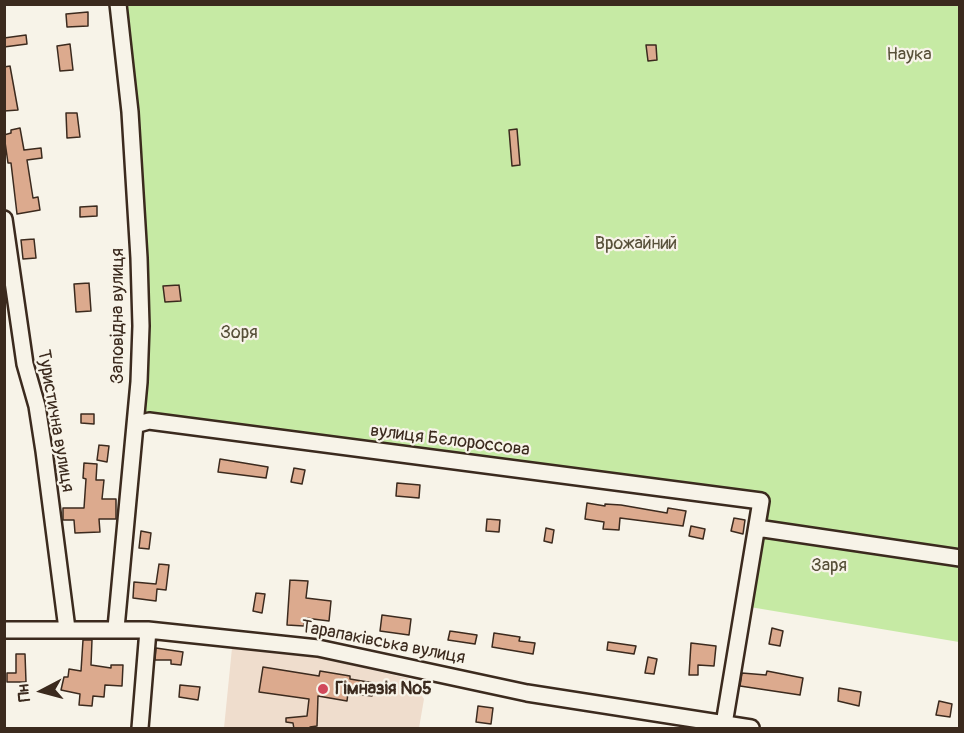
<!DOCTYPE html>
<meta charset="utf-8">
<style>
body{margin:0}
#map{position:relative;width:964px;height:733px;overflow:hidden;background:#f7f3e8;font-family:Pangolin,sans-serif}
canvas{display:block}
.frame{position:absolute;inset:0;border:6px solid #3b2a1e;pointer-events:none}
.north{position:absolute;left:12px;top:661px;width:60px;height:60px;-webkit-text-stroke:4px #f7f3e8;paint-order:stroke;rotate:264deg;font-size:16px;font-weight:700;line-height:24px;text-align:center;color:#3b2a1e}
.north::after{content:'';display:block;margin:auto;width:21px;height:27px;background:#3b2a1e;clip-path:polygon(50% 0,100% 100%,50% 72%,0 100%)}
</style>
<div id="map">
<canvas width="964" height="733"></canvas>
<div class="frame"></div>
<div class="north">Пн</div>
</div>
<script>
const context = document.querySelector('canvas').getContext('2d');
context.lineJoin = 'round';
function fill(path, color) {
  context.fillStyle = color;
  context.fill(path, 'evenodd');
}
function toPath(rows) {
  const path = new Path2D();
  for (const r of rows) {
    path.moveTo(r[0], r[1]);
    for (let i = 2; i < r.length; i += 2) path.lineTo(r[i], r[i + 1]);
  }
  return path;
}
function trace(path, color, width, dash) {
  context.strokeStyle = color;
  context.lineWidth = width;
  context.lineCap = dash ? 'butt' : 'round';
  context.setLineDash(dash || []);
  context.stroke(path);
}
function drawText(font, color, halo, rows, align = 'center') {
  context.font = font + ' Pangolin,sans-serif';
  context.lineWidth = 4.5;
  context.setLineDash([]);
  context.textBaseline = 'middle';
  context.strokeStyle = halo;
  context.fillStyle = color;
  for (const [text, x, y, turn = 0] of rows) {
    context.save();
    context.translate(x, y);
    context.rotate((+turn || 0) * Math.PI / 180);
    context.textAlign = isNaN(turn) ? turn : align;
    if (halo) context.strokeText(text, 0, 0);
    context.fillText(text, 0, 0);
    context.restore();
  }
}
fill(toPath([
 [232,648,318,657,411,679,424,699,419,728,224,728]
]), '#efddcd');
fill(toPath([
 [118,5,959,5,959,642,744,606,764,502,135,425,139,382]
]), '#c6eaa4');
const building = toPath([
 [88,12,88,26,67,27,66,14,88,12],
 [26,35,27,44,4,47,4,38,26,35],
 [70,44,73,70,60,71,57,46,70,44],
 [646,45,656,45,657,60,648,61,646,45],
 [10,66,18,110,4,111,4,67,10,66],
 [66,113,77,113,80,137,67,138,66,113],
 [20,128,24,150,41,148,42,158,27,160,33,198,38,197,40,210,17,214,11,163,8,163,4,135,11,133,11,130,20,128],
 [517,129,520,165,512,166,509,130,517,129],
 [97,206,97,216,80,217,80,207,97,206],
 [34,239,36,258,23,259,21,240,34,239],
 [89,283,91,311,76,312,74,284,89,283],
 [179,285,181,301,165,302,163,286,179,285],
 [81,414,94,414,94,424,81,423,81,414],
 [99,445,109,446,107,462,97,460,99,445],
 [220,459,268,467,266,478,218,472,220,459],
 [84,463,97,464,96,480,104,480,102,499,116,499,116,519,99,519,100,532,75,533,74,520,63,520,63,508,84,508,86,479,83,478,84,463],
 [294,468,305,470,302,484,291,482,294,468],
 [397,483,420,485,419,498,396,496,397,483],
 [587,503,605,506,605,504,621,505,667,513,668,508,686,511,683,526,620,518,619,530,603,529,604,522,585,519,587,503],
 [734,518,745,520,743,534,731,531,734,518],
 [487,519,500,520,499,532,486,531,487,519],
 [691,526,705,529,703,539,689,536,691,526],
 [546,528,554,530,552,543,544,541,546,528],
 [141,531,151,533,149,549,139,548,141,531],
 [159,564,169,565,166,590,157,589,156,601,133,598,134,582,156,584,159,564],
 [290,580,308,581,306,598,331,601,329,621,305,618,304,626,287,625,290,580],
 [256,593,265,594,262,613,253,611,256,593],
 [382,615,411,619,409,635,380,631,382,615],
 [772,628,783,631,780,646,769,644,772,628],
 [450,631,477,635,475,644,448,640,450,631],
 [494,633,520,637,519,641,535,643,533,654,492,647,494,633],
 [83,640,92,640,91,665,111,668,111,665,123,665,122,686,105,685,104,697,93,696,92,706,79,705,80,694,61,690,64,677,68,677,69,669,81,671,83,640],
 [608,642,636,646,634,654,607,650,608,642],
 [691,643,716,646,714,666,698,665,698,675,689,675,691,643],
 [156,648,183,652,181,665,171,664,171,660,155,660,156,648],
 [16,654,25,654,26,682,7,682,7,673,16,673,16,654],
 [648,657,657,659,654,674,645,673,648,657],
 [263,667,319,676,320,671,350,676,350,679,374,683,372,696,348,693,347,701,318,696,317,726,310,727,310,729,294,729,293,723,286,722,286,718,307,716,309,699,259,692,263,667],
 [767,671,803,678,800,695,740,686,742,673,766,675,767,671],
 [180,685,200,687,198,700,179,697,180,685],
 [839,688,861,692,859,706,838,701,839,688],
 [939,701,952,704,950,717,936,715,939,701],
 [478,706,493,708,491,724,476,722,478,706]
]);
fill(building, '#dcaa8e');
trace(building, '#3b2a1e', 1.5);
const minor = toPath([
 [4,219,25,364,37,406,44,451,67,629],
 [135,425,149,421,761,501,724,724],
 [757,528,960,558],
 [116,628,139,382,141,326,139,258,130,112,118,4],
 [4,630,148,630,318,648,527,693,751,728],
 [140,728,148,630]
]);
trace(minor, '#3b2a1e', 20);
trace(minor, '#f7f3e8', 15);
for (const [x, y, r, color] of [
 [323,689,6,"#d1495b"]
]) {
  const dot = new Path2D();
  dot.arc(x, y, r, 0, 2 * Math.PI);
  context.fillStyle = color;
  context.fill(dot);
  trace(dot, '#f7f3e8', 2);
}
drawText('18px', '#575039', '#f7f3e8', [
 ["Наука",909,55],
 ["Врожайний",636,244],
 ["Зоря",239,333],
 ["Заря",829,566]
]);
drawText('18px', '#3b2a1e', '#f7f3e8', [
 ["Заповідна вулиця",118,316,-90],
 ["Туристична вулиця",55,421,80],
 ["вулиця Бєлороссова",450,441,7],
 ["Тарапаківська вулиця",383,643,11]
]);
drawText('bold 18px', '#3b2a1e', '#f7f3e8', [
 ["Гімназія №5",335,689]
], 'left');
</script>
